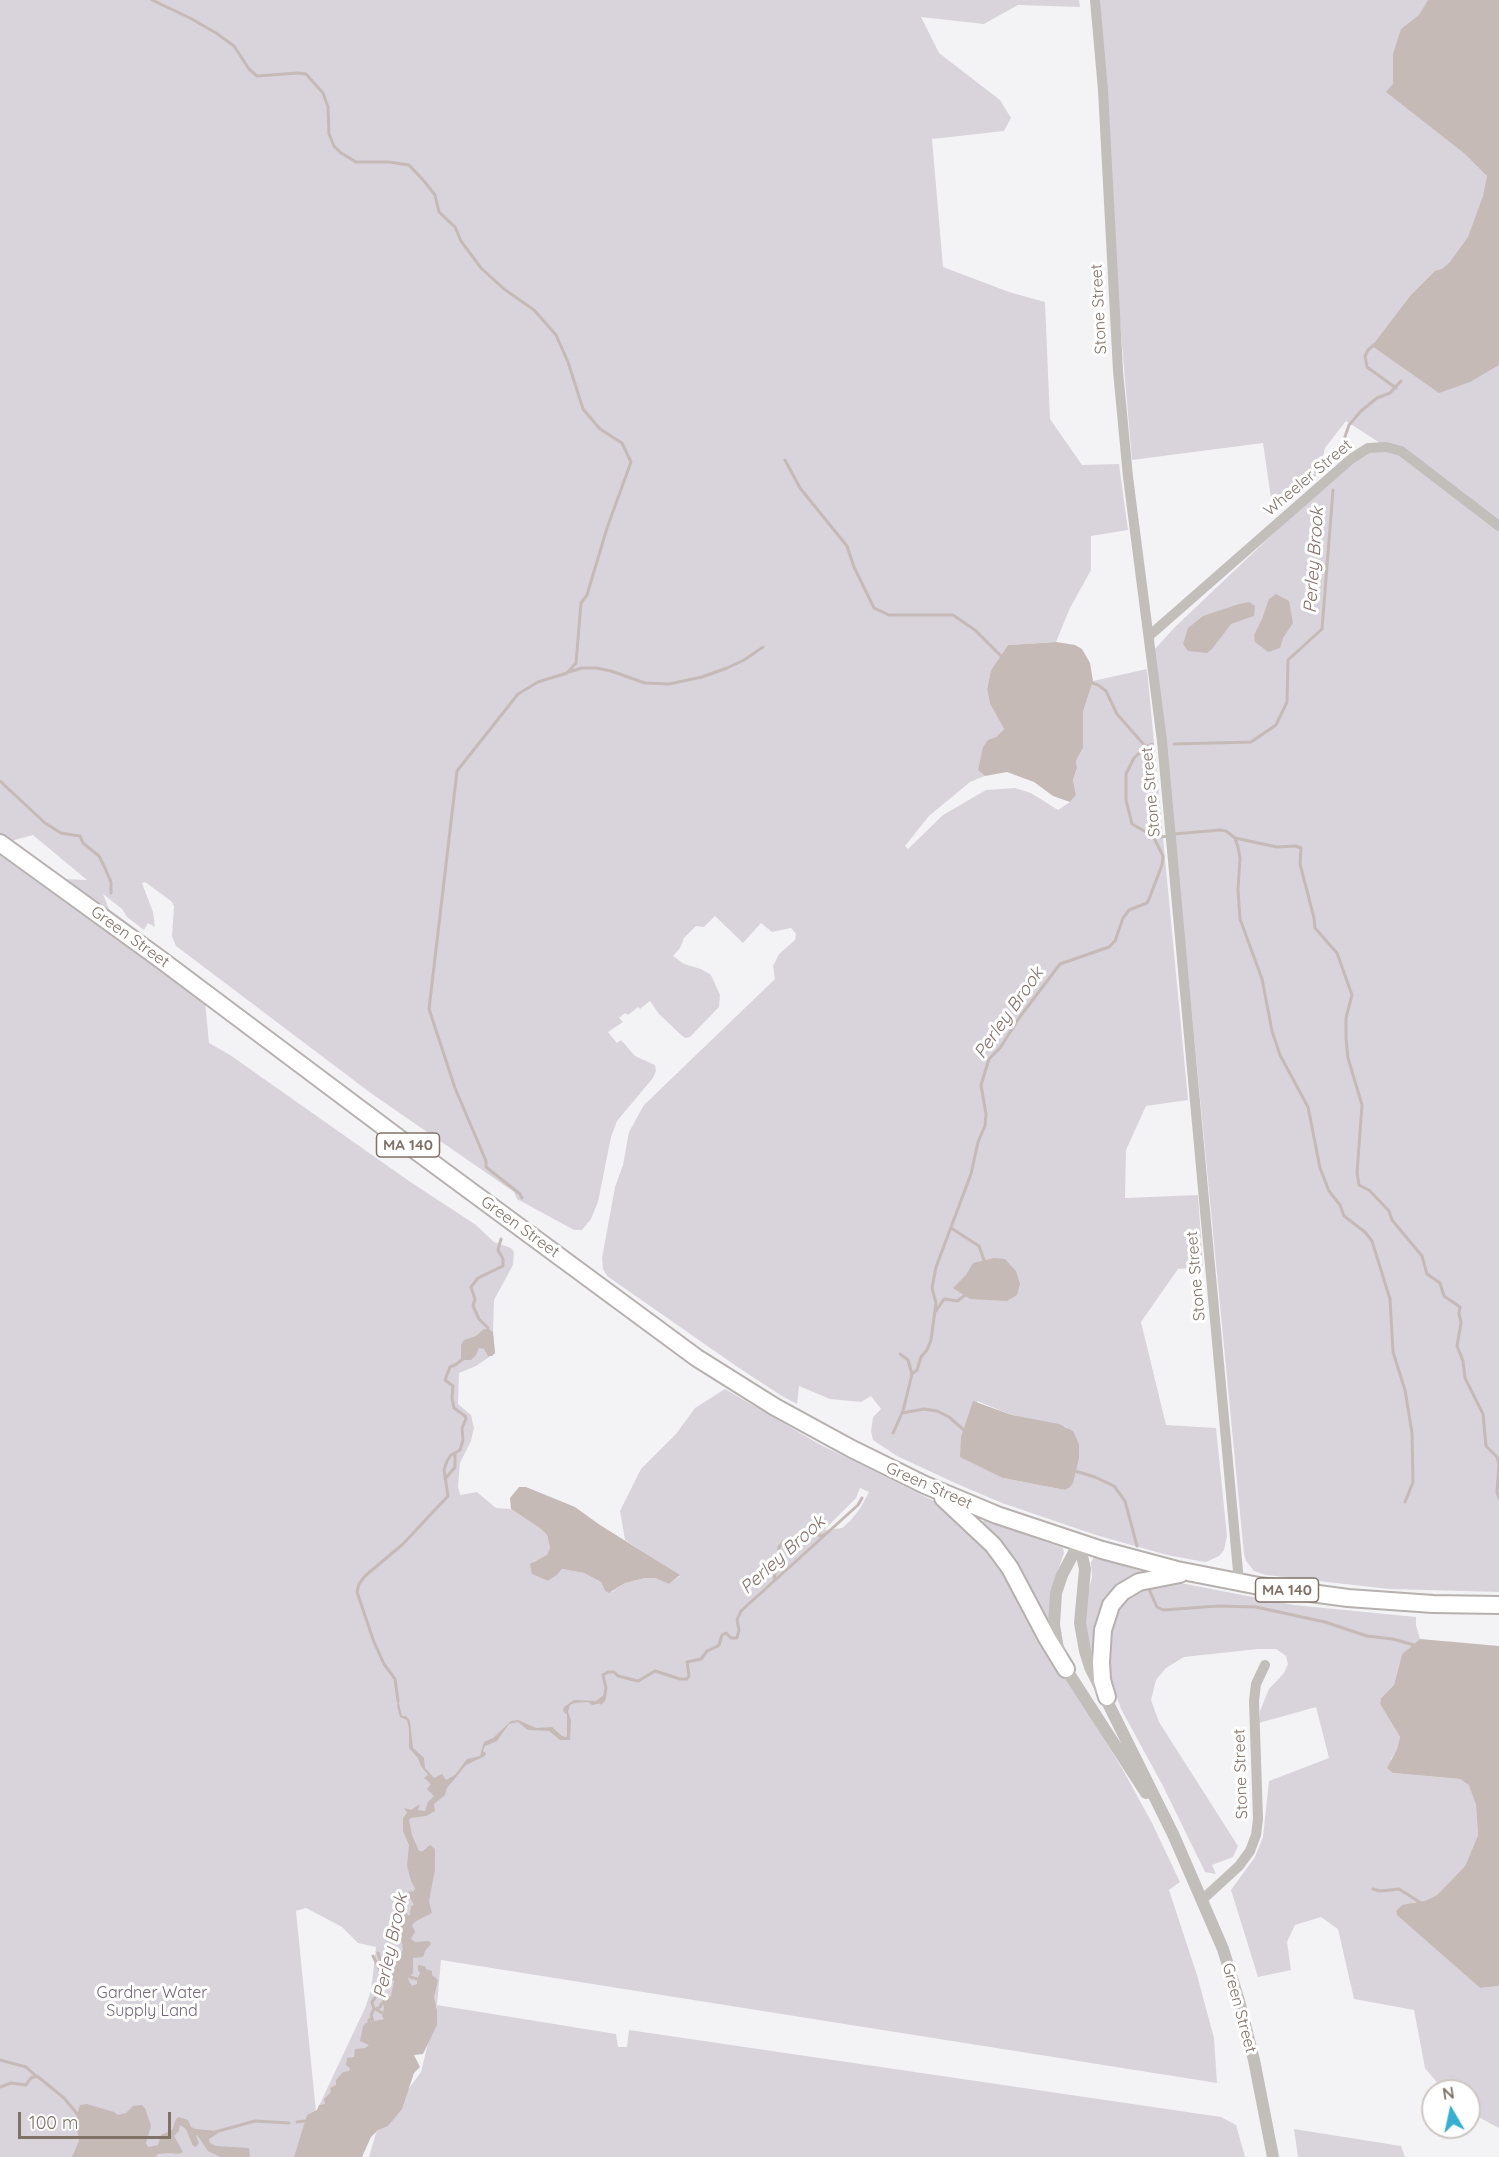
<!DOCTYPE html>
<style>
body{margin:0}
#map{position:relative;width:1499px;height:2157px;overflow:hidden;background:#f3f3f6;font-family:Quicksand,sans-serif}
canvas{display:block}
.north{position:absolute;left:1421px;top:2079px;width:60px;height:60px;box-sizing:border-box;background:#fff;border:2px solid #cdc7c2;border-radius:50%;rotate:351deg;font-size:16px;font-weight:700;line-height:24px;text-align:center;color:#817267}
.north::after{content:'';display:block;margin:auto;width:21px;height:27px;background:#36afd2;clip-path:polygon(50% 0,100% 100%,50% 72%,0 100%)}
.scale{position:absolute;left:18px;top:2112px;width:153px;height:27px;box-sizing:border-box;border:3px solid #817267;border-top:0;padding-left:8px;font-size:18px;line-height:21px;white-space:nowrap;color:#817267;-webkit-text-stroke:4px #fff;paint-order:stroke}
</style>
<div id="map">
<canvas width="1499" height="2157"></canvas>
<div class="north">N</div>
<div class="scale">100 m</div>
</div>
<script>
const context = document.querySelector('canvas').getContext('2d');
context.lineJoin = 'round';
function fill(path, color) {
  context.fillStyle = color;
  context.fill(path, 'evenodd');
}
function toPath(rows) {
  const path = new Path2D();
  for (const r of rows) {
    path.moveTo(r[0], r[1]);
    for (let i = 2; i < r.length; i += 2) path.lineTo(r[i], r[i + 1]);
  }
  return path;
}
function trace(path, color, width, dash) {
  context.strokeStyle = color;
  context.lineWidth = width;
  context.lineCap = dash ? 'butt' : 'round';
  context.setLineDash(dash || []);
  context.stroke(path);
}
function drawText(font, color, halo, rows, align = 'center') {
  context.font = font + ' Quicksand,sans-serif';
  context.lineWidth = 6;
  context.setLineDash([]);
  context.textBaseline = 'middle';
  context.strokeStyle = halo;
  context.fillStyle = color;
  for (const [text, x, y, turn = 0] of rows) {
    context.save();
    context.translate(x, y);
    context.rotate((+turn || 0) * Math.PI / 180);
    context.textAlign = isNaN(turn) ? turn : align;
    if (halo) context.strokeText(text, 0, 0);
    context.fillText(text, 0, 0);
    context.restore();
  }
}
fill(toPath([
 [0,0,1079,0,1080,7,1018,5,984,24,921,17,939,53,1000,100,1011,118,1004,131,932,139,943,267,1009,292,1045,302,1050,419,1082,465,1119,464,1128,530,1091,536,1091,570,1070,608,1056,642,1008,645,991,670,987,689,990,704,1004,729,996,737,978,770,985,776,970,782,929,816,905,846,908,849,943,815,986,790,1015,788,1031,793,1058,810,1070,802,1076,795,1073,780,1077,768,1076,761,1083,748,1083,712,1093,681,1147,669,1188,1100,1146,1106,1126,1150,1125,1198,1198,1195,1203,1267,1178,1269,1141,1322,1166,1425,1216,1428,1227,1536,1224,1550,1219,1556,1206,1562,1199,1561,1167,1555,1096,1535,1002,1503,955,1483,897,1456,873,1440,871,1431,873,1417,881,1409,871,1396,861,1402,830,1399,799,1386,797,1404,782,1396,739,1368,607,1276,603,1269,602,1258,615,1187,623,1165,629,1132,644,1105,775,979,773,966,779,954,795,940,796,934,791,928,772,932,761,923,743,943,715,916,704,927,696,926,684,938,680,948,673,956,684,964,701,969,711,975,720,995,719,1007,690,1037,685,1038,680,1034,659,1014,650,1001,640,1009,638,1007,628,1015,625,1013,619,1018,623,1022,608,1032,617,1043,621,1040,635,1056,655,1065,656,1071,653,1078,617,1121,611,1137,598,1202,591,1219,582,1230,574,1230,517,1199,514,1192,372,1094,176,946,172,936,174,906,171,901,145,882,142,883,153,912,155,927,148,923,144,930,127,917,122,909,103,894,109,909,203,979,209,1043,230,1055,409,1181,476,1225,494,1242,511,1248,514,1252,513,1265,494,1300,493,1332,495,1353,476,1366,459,1373,458,1404,471,1415,474,1428,471,1441,460,1463,458,1486,460,1495,477,1492,496,1508,511,1509,541,1529,547,1535,550,1548,548,1555,541,1560,534,1561,533,1574,548,1581,557,1575,562,1569,584,1573,601,1582,605,1591,612,1592,625,1583,645,1578,655,1578,669,1584,680,1576,625,1540,620,1511,641,1469,676,1434,695,1408,725,1389,819,1444,936,1502,986,1545,1123,1770,1152,1823,1180,1882,1169,1890,1197,1975,1214,2038,1217,2083,441,1960,437,2005,616,2034,618,2047,627,2047,629,2030,1221,2117,1236,2125,1245,2157,369,2157,376,2133,421,2072,437,2006,414,1996,396,1959,394,1970,400,1985,346,2114,318,2108,365,2008,371,1991,376,1947,358,1943,342,1927,306,1908,296,1911,317,2122,302,2157,0,2157,0,846,43,878,87,880,33,835,0,844],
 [977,1401,1012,1415,1067,1427,1069,1488,1065,1490,1003,1478],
 [860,1488,869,1492,861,1507,851,1520,842,1528,824,1530,856,1498],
 [1092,0,1499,0,1499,1592,1389,1589,1266,1575,1254,1571,1246,1561,1244,1554,1187,963,1154,650,1176,626,1353,458,1386,447,1346,421,1325,448,1319,473,1273,512,1263,443,1132,460],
 [984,1520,1063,1548,1064,1553,1054,1582,1049,1623,1046,1624,1001,1543,982,1522],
 [1094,1557,1141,1571,1141,1575,1132,1579,1096,1657,1091,1658,1085,1626,1086,1601,1092,1577,1091,1562],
 [1165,1580,1294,1605,1416,1617,1416,1625,1420,1639,1402,1654,1394,1685,1381,1698,1380,1704,1400,1737,1397,1749,1391,1759,1393,1773,1460,1779,1470,1785,1476,1805,1478,1835,1465,1866,1437,1895,1427,1900,1414,1902,1396,1911,1398,1915,1480,1988,1499,1986,1499,2128,1469,2112,1469,2091,1444,2091,1425,2068,1414,2010,1354,1999,1338,1929,1321,1917,1295,1925,1287,1942,1291,1970,1258,1977,1231,1890,1255,1857,1263,1837,1269,1781,1329,1758,1316,1707,1259,1723,1260,1711,1269,1689,1284,1673,1288,1664,1286,1656,1276,1649,1258,1649,1184,1657,1166,1668,1156,1680,1151,1700,1159,1722,1238,1846,1233,1857,1212,1865,1216,1874,1205,1872,1163,1786,1121,1709,1110,1678,1108,1658,1110,1633,1114,1618,1123,1602,1134,1590],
 [1294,2129,1401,2146,1405,2157,1298,2157]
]), '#d9d4dc');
fill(toPath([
 [1428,0,1499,0,1499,365,1470,382,1439,393,1372,346,1411,295,1435,271,1442,269,1450,262,1468,237,1483,196,1487,176,1465,154,1386,92,1393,84,1393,54,1401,29,1419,15],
 [1276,594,1289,601,1293,623,1283,638,1280,648,1268,652,1255,642,1254,635,1262,619,1269,599],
 [1249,602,1255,606,1254,616,1231,624,1212,649,1207,653,1188,651,1183,644,1188,628,1203,616,1239,604],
 [1056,642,1075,645,1082,649,1090,663,1093,681,1083,712,1083,748,1076,761,1077,768,1073,780,1076,795,1070,802,1053,796,1034,782,1007,772,985,776,978,770,983,747,988,740,996,737,1004,729,990,704,987,689,991,670,1008,645],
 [994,1258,1005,1259,1016,1271,1020,1284,1017,1295,1007,1301,970,1299,953,1288,966,1275,973,1263],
 [484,1329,490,1330,493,1332,495,1353,492,1356,488,1356,484,1349,479,1348,476,1355,471,1360,461,1360,461,1345,464,1340,476,1336],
 [973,1401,1012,1415,1059,1424,1073,1431,1079,1444,1079,1458,1073,1483,1069,1488,1065,1490,1003,1478,960,1457,961,1437],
 [519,1487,526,1487,575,1507,600,1525,680,1575,669,1584,655,1578,645,1578,625,1583,609,1593,605,1591,601,1582,584,1573,562,1569,557,1575,548,1581,532,1574,530,1564,547,1555,550,1548,547,1535,541,1529,511,1509,510,1498],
 [1420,1639,1499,1646,1499,1986,1480,1988,1397,1915,1396,1911,1402,1905,1427,1900,1437,1895,1465,1866,1478,1835,1476,1805,1469,1785,1460,1779,1393,1773,1387,1768,1397,1749,1400,1737,1380,1704,1381,1698,1394,1685,1402,1654],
 [604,1695,602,1703,592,1705,588,1702,574,1703,570,1705,568,1712,571,1720,570,1740,560,1740,549,1731,528,1730,518,1722,509,1724,497,1741,485,1746,483,1751,486,1753,485,1756,466,1765,447,1788,445,1795,434,1804,435,1811,426,1816,411,1818,409,1820,412,1835,419,1851,423,1851,430,1845,435,1849,435,1870,429,1901,432,1913,416,1921,412,1925,415,1932,411,1939,415,1942,429,1941,431,1944,425,1951,423,1957,413,1958,413,1973,408,1978,409,1981,412,1986,417,1984,417,1979,420,1973,418,1970,418,1965,425,1966,426,1969,432,1971,432,1975,438,1980,434,1997,437,2010,437,2025,423,2054,414,2055,420,2067,414,2073,402,2109,388,2126,378,2130,371,2137,362,2157,294,2157,307,2115,317,2110,319,2105,325,2104,324,2099,331,2092,330,2088,336,2085,336,2080,343,2072,349,2071,350,2068,346,2065,347,2058,354,2057,355,2049,365,2048,369,2045,360,2041,363,2026,366,2023,384,2019,382,2016,384,2008,382,1999,385,1994,389,1997,391,1996,394,1981,392,1979,383,1981,388,1977,385,1975,379,1976,378,1973,387,1964,389,1955,391,1953,394,1956,389,1961,391,1965,395,1966,396,1958,403,1950,400,1932,394,1927,393,1921,393,1903,397,1901,403,1904,408,1916,410,1914,411,1906,414,1905,407,1892,414,1891,415,1888,411,1881,407,1866,409,1845,403,1831,403,1818,407,1813,404,1808,411,1810,420,1804,418,1810,425,1811,428,1802,434,1796,427,1789,431,1784,424,1778,428,1775,421,1766,418,1758,409,1748,409,1729,407,1720,400,1717,397,1706,398,1699,402,1716,406,1716,410,1721,413,1748,424,1758,425,1768,434,1778,442,1774,446,1780,455,1775,467,1759,480,1756,484,1742,493,1738,511,1721,518,1720,536,1728,552,1727,562,1736,567,1737,567,1715,563,1711,564,1707,574,1700,596,1701],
 [87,2104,114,2112,118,2115,126,2113,133,2106,142,2105,145,2108,151,2126,146,2143,148,2147,158,2145,161,2135,172,2130,176,2119,179,2117,188,2120,191,2127,196,2129,218,2131,217,2134,209,2139,210,2143,216,2146,249,2148,250,2157,220,2157,208,2151,197,2135,196,2136,199,2143,196,2147,193,2146,186,2129,180,2125,179,2131,174,2136,183,2152,179,2154,171,2153,158,2154,155,2157,72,2157,79,2141,76,2122,77,2115,80,2105]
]), '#c5bab6');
trace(toPath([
 [152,0,190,18,216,33,234,46,249,69,257,76,298,73,306,74,323,93,328,107,329,134,334,146,341,153,356,162,389,162,409,165,424,181,435,195,439,212,455,227,461,241,481,268,504,289,534,310,556,335,568,362,583,409,600,429,622,443,631,462,607,528,587,595,581,603,576,663,567,673,538,682,518,694,457,771,429,1009,455,1088,486,1161,486,1167,520,1194,522,1198],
 [1375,344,1368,350,1365,356,1367,367,1396,388],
 [785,460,800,488,847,546,854,567,874,608,889,615,953,615,975,630,1002,657],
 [1328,463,1340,451,1349,425,1361,411,1377,398,1390,393,1401,381],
 [569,672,582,668,596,668,611,671,645,683,669,684,702,677,727,668,744,660,763,647],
 [1089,682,1098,685,1106,691,1117,714,1146,747],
 [1174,744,1251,742,1276,725,1287,702,1288,660,1322,629,1333,490],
 [0,781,45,823,61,833,80,836,83,843,99,856,105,868,111,882,111,893],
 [1174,834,1220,830,1226,831,1235,838,1238,847,1240,858,1238,890,1240,919,1262,979,1272,1031,1280,1055,1308,1107,1320,1168,1329,1191,1340,1205,1344,1216,1365,1232,1372,1241,1390,1299,1393,1352,1405,1390,1412,1433,1413,1482,1405,1502],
 [1154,838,1168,836],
 [1235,838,1277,847,1296,846,1301,848,1300,864,1314,918,1315,928,1337,953,1352,995,1346,1018,1346,1038,1348,1058,1362,1105,1357,1173,1359,1185,1369,1190,1389,1211,1392,1220,1422,1256,1427,1274,1440,1283,1444,1296,1460,1307,1459,1313,1461,1323,1457,1346,1463,1361,1465,1378,1483,1414,1486,1446,1497,1457,1499,1464,1497,1492,1499,1498],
 [951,1228,979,1246,985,1263],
 [936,1311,944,1299,957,1301,967,1294],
 [487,1333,488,1328,479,1319,473,1306,475,1299,471,1287,478,1278,503,1266,503,1259,498,1250,501,1239],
 [900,1354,908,1360,912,1374],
 [902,1413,924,1409,937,1411,949,1417,965,1431],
 [893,1433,903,1411,912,1374,917,1370,921,1357,927,1350,931,1340,936,1303,932,1288,936,1267,971,1174,978,1142,985,1126,986,1114,981,1085,989,1059,1000,1048,1019,1018,1060,964,1109,947,1115,941,1123,918,1129,910,1147,903,1149,899,1162,865,1163,856,1153,836,1132,824,1126,800,1126,774,1134,758,1146,747,1152,744],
 [1075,1471,1095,1477,1114,1486,1125,1501,1137,1546],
 [445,1479,455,1467,455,1454],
 [774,1581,779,1547,783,1542,801,1545,808,1534,812,1533,821,1536,825,1534],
 [1149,1589,1157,1607,1163,1610,1218,1606,1256,1607,1325,1622,1367,1636,1393,1639,1414,1645],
 [398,1701,395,1679,384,1664,374,1642,357,1592,359,1584,365,1576,403,1544,448,1496,444,1470,447,1461,451,1455,460,1450,463,1440,462,1428,466,1419,465,1416,454,1408,452,1398,453,1386,445,1380,450,1367,455,1365,463,1359],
 [601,1703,604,1700,606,1688,603,1675,608,1672,614,1672,618,1676,638,1681,655,1671,680,1679,687,1679,689,1676,687,1662,701,1659,707,1651,716,1647,719,1645,722,1635,726,1633,731,1638,737,1638,739,1630,737,1620,741,1611,858,1505,862,1498],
 [1373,1889,1380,1891,1399,1889,1421,1903],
 [378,1953,383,1968],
 [373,1956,380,1970],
 [410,1977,417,1979],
 [376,2009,380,2007,382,2003],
 [376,2009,382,2013],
 [369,2022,369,2020,372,2018],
 [373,2022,371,2015,374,2009,372,2002,375,1998],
 [0,2060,26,2067,36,2076],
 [0,2087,11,2083,26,2085,31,2078,37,2076,64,2098,79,2116],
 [297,2122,305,2121],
 [215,2132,255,2121,289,2123]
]), '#c5bab6', 3);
const trunk = toPath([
 [0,843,160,959,400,1139,697,1358,775,1407,852,1449,925,1485,997,1515,1102,1550,1177,1570,1259,1586,1348,1598,1433,1604,1499,1605],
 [943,1498,993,1545,1010,1568,1047,1638,1066,1669],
 [1107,1697,1102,1680,1101,1662,1103,1630,1111,1605,1122,1592,1139,1582,1180,1574]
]);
trace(trunk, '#b6b1ae', 20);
trace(toPath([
 [1095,0,1103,90,1118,371,1128,477,1162,741,1239,1582],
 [1149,636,1351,459,1368,448,1386,447,1401,451,1499,526],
 [1203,1899,1239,1866,1250,1851,1256,1835,1258,1819,1254,1701,1256,1684,1265,1665]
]), '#c2beba', 10);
trace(toPath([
 [1079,1543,1085,1569,1080,1623,1085,1651,1090,1667,1173,1834,1223,1949,1239,2001,1254,2060,1273,2157],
 [1079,1543,1062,1575,1056,1593,1054,1625,1058,1649,1066,1669,1146,1793]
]), '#c2beba', 12);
trace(trunk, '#fff', 16);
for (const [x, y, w] of [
 [408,1145,63],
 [1287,1590,63]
]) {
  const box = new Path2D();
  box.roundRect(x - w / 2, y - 12, w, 24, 4.5);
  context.fillStyle = '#fff';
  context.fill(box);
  trace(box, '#817267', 1.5);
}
drawText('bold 15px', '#817267', null, [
 ["MA 140",408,1145],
 ["MA 140",1287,1590]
]);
drawText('16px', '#817267', '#fff', [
 ["Stone Street",1099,309,-93],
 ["Wheeler Street",1308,478,-40],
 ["Stone Street",1151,792,-95],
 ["Green Street",130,937,36],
 ["Green Street",520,1227,36],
 ["Stone Street",1196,1276,-95],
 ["Green Street",929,1486,24],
 ["Stone Street",1241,1774,-92],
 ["Green Street",1239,2008,75]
]);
drawText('16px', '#756679', '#fff', [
 ["Gardner Water",152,1993],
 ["Supply Land",152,2011]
]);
drawText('italic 18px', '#846f69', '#fff', [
 ["Perley Brook",1314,560,-86],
 ["Perley Brook",1009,1013,-55],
 ["Perley Brook",783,1555,-42],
 ["Perley Brook",391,1946,-78]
]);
</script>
